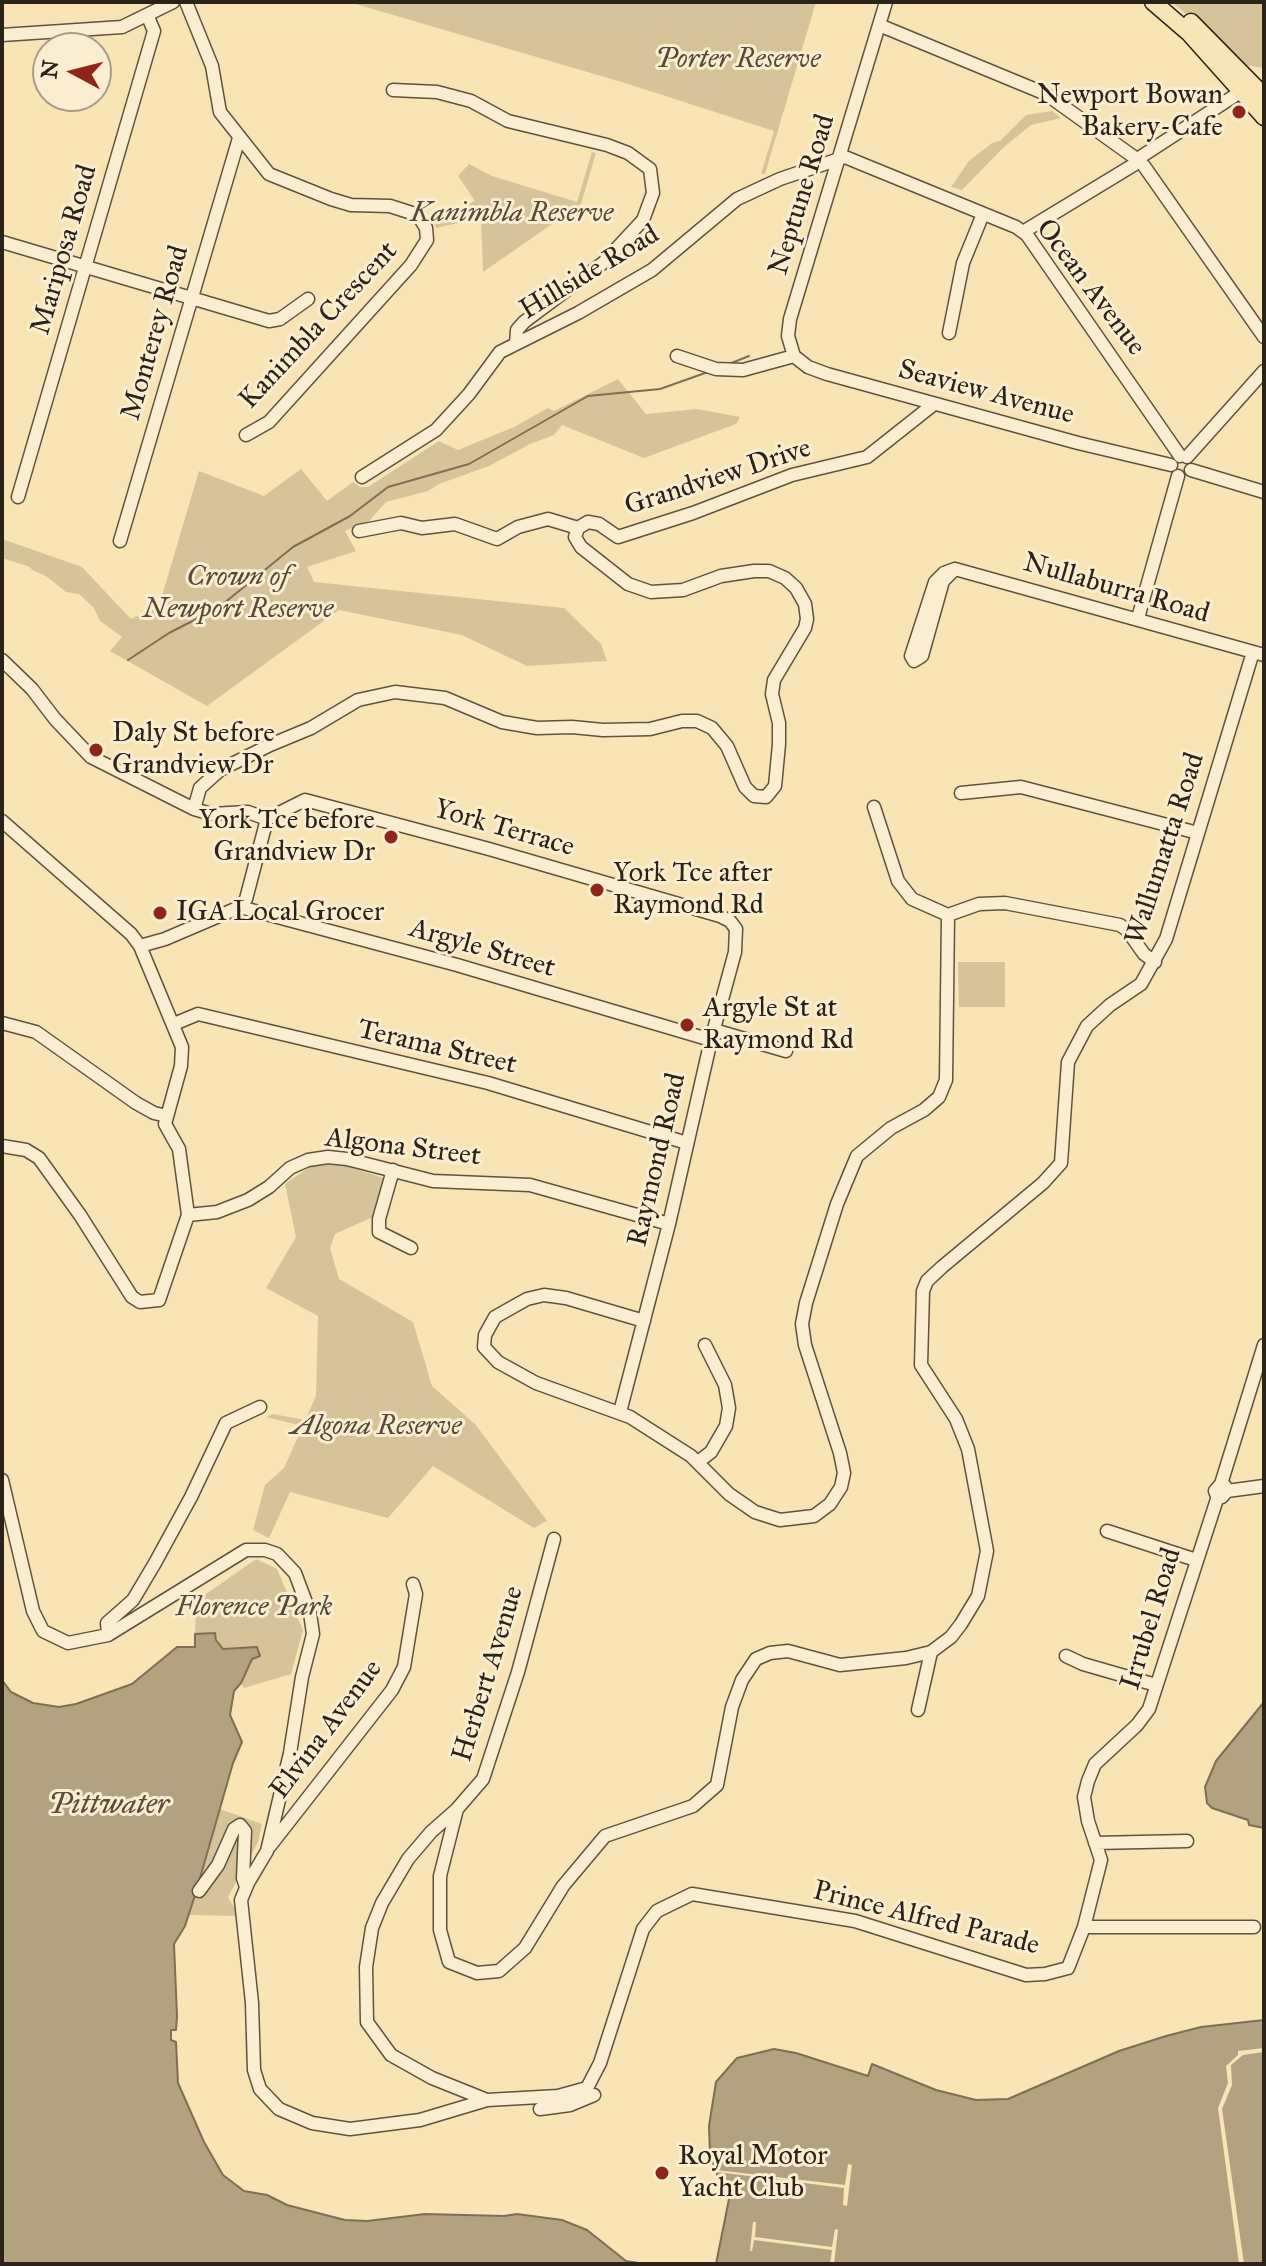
<!DOCTYPE html>
<style>
body{margin:0}
#map{position:relative;width:1266px;height:2266px;overflow:hidden;background:#f9e4b5;font-family:"IM FELL Great Primer",serif}
canvas{display:block}
.frame{position:absolute;inset:0;border:4px solid #2c2318;pointer-events:none}
.north{position:absolute;left:32px;top:32px;width:80px;height:80px;box-sizing:border-box;background:#fbedcf;border:2px solid #a89c86;border-radius:50%;rotate:277deg;font-size:22px;font-weight:700;line-height:32px;text-align:center;color:#2c2318}
.north::after{content:'';display:block;margin:auto;width:28px;height:36px;background:#8f2418;clip-path:polygon(50% 0,100% 100%,50% 72%,0 100%)}
</style>
<div id="map">
<canvas width="1266" height="2266"></canvas>
<div class="frame"></div>
<div class="north">N</div>
</div>
<script>
const context = document.querySelector('canvas').getContext('2d');
context.lineJoin = 'round';
function fill(path, color) {
  context.fillStyle = color;
  context.fill(path, 'evenodd');
}
function toPath(rows) {
  const path = new Path2D();
  for (const r of rows) {
    path.moveTo(r[0], r[1]);
    for (let i = 2; i < r.length; i += 2) path.lineTo(r[i], r[i + 1]);
  }
  return path;
}
function trace(path, color, width, dash) {
  context.strokeStyle = color;
  context.lineWidth = width;
  context.lineCap = dash ? 'butt' : 'round';
  context.setLineDash(dash || []);
  context.stroke(path);
}
function drawText(font, color, halo, rows, align = 'center') {
  context.font = font + ' "IM FELL Great Primer",serif';
  context.lineWidth = 6;
  context.setLineDash([]);
  context.textBaseline = 'middle';
  context.strokeStyle = halo;
  context.fillStyle = color;
  for (const [text, x, y, turn = 0] of rows) {
    context.save();
    context.translate(x, y);
    context.rotate((+turn || 0) * Math.PI / 180);
    context.textAlign = isNaN(turn) ? turn : align;
    if (halo) context.strokeText(text, 0, 0);
    context.fillText(text, 0, 0);
    context.restore();
  }
}
fill(toPath([
 [349,2,816,2,765,174,761,174,774,131,625,83],
 [1172,2,1264,2,1264,68,1244,65],
 [1052,111,1061,118,1031,125,1003,148,962,190,951,187,969,161,992,143,1000,141,1026,115],
 [592,152,596,153,581,204,483,272,481,218,436,228,434,221,475,201,458,176,469,164,492,176,577,202],
 [618,379,646,414,697,409,740,417,736,424,644,458,562,425,554,435,530,444,489,466,439,484,428,491,386,502,369,521,345,531,356,551,307,567,314,582,564,608,601,644,607,661,527,666,462,635,339,610,207,706,110,651,122,637,100,621,94,608,79,594,66,592,46,576,32,570,30,567,2,558,2,539,82,567,131,619,159,606,199,471,264,496,301,469,327,501,353,482,360,487,368,487,439,441,458,450,514,427,548,408,554,411],
 [958,962,1005,962,1005,1007,959,1007],
 [326,1164,340,1164,387,1179,375,1216,335,1234,330,1248,339,1279,413,1322,432,1386,476,1425,547,1521,534,1528,433,1466,388,1518,290,1492,269,1538,253,1530,265,1485,284,1468,303,1426,266,1417,273,1414,305,1420,316,1396,318,1316,266,1288,296,1237,285,1184,310,1167],
 [256,1559,277,1569,303,1630,291,1674,244,1688,241,1683,252,1658,221,1648,215,1633,195,1634,196,1601],
 [220,1809,262,1824,258,1842,228,1897,239,1916,188,1915]
]), '#d6c39a');
const water = toPath([
 [215,1633,216,1640,223,1649,257,1647,260,1656,252,1659,241,1683,234,1691,230,1715,242,1742,233,1763,196,1892,185,1926,174,1944,177,2016,176,2030,171,2030,171,2040,176,2042,178,2083,204,2142,223,2175,244,2191,267,2195,287,2205,345,2220,367,2221,425,2214,504,2216,517,2214,562,2220,587,2230,626,2261,645,2264,2,2264,2,1680,11,1692,33,1703,59,1707,76,1704,132,1684,177,1647,195,1647,195,1634,215,1633],
 [1264,1702,1264,1828,1249,1825,1248,1820,1212,1808,1207,1803,1205,1787,1216,1761,1264,1702],
 [1264,2020,1264,2264,716,2264,730,2194,723,2192,710,2154,709,2126,716,2082,737,2058,774,2049,796,2053,868,2076,872,2064,936,2090,976,2100,1008,2099,1119,2051,1166,2036,1201,2027,1264,2020]
]);
fill(water, '#b3a280');
trace(water, '#7d6f56', 2);
fill(toPath([
 [1264,2048,1264,2052,1243,2055,1231,2065,1232,2085,1222,2109,1244,2264,1239,2264,1218,2108,1228,2083,1226,2066,1238,2055,1238,2051],
 [848,2164,852,2165,847,2206,843,2205,844,2188,717,2172,716,2170,845,2185],
 [753,2222,756,2222,755,2237,832,2247,835,2229,838,2230,834,2264,830,2264,832,2250,754,2240,752,2251,750,2251]
]), '#f9e4b5');
trace(toPath([
 [729,364,749,356],
 [128,660,169,633,218,608,293,547,350,516,388,487,469,464,588,396,660,389,708,372]
]), '#7d6f56', 2);
const minor = toPath([
 [186,2,212,66,220,112,269,174,331,199,351,205,390,206,418,215,426,228,427,240,411,265,269,422,246,435],
 [879,25,1046,94,1138,160,1144,166,1264,337],
 [2,35,122,27,173,2],
 [393,90,437,92,471,101,508,121,607,145,628,153,650,169,653,193,643,220,603,263,524,322,517,330,516,344],
 [1023,232,1135,164,1142,156,1248,87],
 [2,242,269,321,280,319,308,299],
 [949,333,963,263,983,214],
 [677,356,716,369,743,370,794,356],
 [794,356,808,367,827,374,1078,443,1171,465],
 [794,356,788,336,790,319,886,2],
 [1187,457,1264,371],
 [1191,470,1264,492],
 [362,477,436,430,469,394,500,352,578,313,652,270,737,199,780,179,845,157,1016,227,1027,235,1180,456],
 [18,497,154,31,148,17],
 [359,531,401,523,422,528,455,524,497,539,518,527,548,519,578,528],
 [120,541,239,138],
 [955,569,943,581,922,656,914,661,911,656,935,582,944,573,955,569,1264,655],
 [1138,618,1178,476],
 [2,660,32,689,55,719,91,757,194,809,211,814,248,812,267,819],
 [961,793,1021,787,1198,833],
 [874,807,898,881,912,899,948,915],
 [194,809,200,788,220,770,270,745,311,728,358,700,395,692,445,698,502,722,537,728,572,727,603,730,650,729,682,721,697,721,712,728,727,746,745,787,754,796,766,797,775,786,779,744,779,723,772,694,774,680,805,628,807,619,805,604,796,588,785,578,769,571,754,571,721,576,683,590,651,592,628,584,581,547,575,537,578,528,588,522,599,524,618,537,693,513,792,475,867,457,934,404],
 [267,819,305,800,489,849,720,916,730,921,736,929,735,952,711,1040,669,1224,620,1412],
 [2,821,131,934,140,946,182,1047,181,1066,165,1124,179,1149,188,1215,159,1300,140,1302,132,1297,80,1215,39,1158,26,1150,2,1146],
 [240,907,457,965,711,1040],
 [140,946,165,939,240,907,246,899,267,819],
 [2,1023,36,1032,136,1103,154,1113,167,1116],
 [174,1024,198,1014,488,1083,687,1143],
 [714,1030,786,1051],
 [393,1170,379,1219,379,1232,411,1248],
 [188,1215,217,1212,248,1200,269,1187,290,1168,308,1160,328,1157,347,1159,433,1181,530,1185,669,1224],
 [644,1321,566,1298,544,1295,527,1299,495,1317,485,1335,484,1347,498,1362,536,1383,630,1417,691,1456,729,1494,755,1512,780,1520,814,1516,830,1504,841,1487,844,1473,840,1453,805,1345,802,1324,806,1303,837,1204,857,1156,891,1128,924,1110,939,1097,946,1080,948,915,979,904,1005,903,1120,925,1127,930,1144,954,1155,962],
 [698,1462,711,1452,726,1426,729,1408,725,1385,705,1345],
 [2,1480,33,1611,43,1631,68,1643,108,1635,246,1550,265,1550,277,1554,295,1573,310,1613,313,1634,302,1677,290,1753,267,1851,248,1883,241,1900,252,2003,254,2070,260,2089,279,2109,312,2123,350,2129,420,2120,487,2100,558,2096,587,2088,600,2063,643,1929,657,1911,692,1894,855,1921,1026,1975,1045,1974,1068,1968,1084,1927,1101,1860,1088,1821,1084,1797,1088,1781,1095,1764,1137,1725,1149,1709,1218,1496],
 [1221,1484,1264,1345],
 [1227,1491,1225,1486,1221,1484,1215,1491,1217,1496,1222,1497,1227,1491,1264,1486],
 [1107,1531,1196,1560],
 [108,1635,107,1623,133,1600,155,1563,191,1497,226,1423,260,1407],
 [1066,1656,1083,1664,1156,1685],
 [918,1710,931,1652],
 [457,1809,440,1876,440,1930,449,1962,477,1973,499,1971,525,1948,563,1886,605,1836,693,1806,717,1785,732,1707,742,1680,756,1659,770,1653,788,1651,840,1665,906,1658,931,1652,951,1637,961,1624,978,1596,987,1551,968,1449,956,1419,921,1365,923,1291,927,1281,942,1267,1043,1183,1061,1163,1068,1062,1087,1026,1110,1005,1141,984,1166,939,1253,652],
 [1095,1843,1187,1841],
 [270,1846,392,1690,404,1667,416,1594,413,1584],
 [199,1891,218,1865,234,1829,240,1825,245,1831,243,1878,246,1887],
 [1084,1927,1254,1927],
 [487,2100,432,2078,391,2055,367,2022,366,1967,372,1928,382,1903,408,1859,431,1832,457,1809,483,1779,518,1672,554,1539],
 [540,2109,570,2105,594,2095]
]);
const major = toPath([
 [1153,2,1189,33,1264,117],
 [1191,22,1264,96]
]);
trace(minor, '#5f533f', 15);
trace(major, '#2c2318', 19);
trace(minor, '#fbedcf', 12);
trace(major, '#f9e4b5', 16);
for (const [x, y, r, color] of [
 [1239,112,8,"#8f2418"],
 [96,750,8,"#8f2418"],
 [391,837,8,"#8f2418"],
 [597,890,8,"#8f2418"],
 [160,913,8,"#8f2418"],
 [687,1025,8,"#8f2418"],
 [662,2173,8,"#8f2418"]
]) {
  const dot = new Path2D();
  dot.arc(x, y, r, 0, 2 * Math.PI);
  context.fillStyle = color;
  context.fill(dot);
  trace(dot, '#fbedcf', 3);
}
drawText('italic 28px', '#564b38', '#fbedcf', [
 ["Porter Reserve",738,60],
 ["Kanimbla Reserve",512,214],
 ["Crown of",238,578],
 ["Newport Reserve",238,610],
 ["Algona Reserve",376,1427],
 ["Florence Park",254,1608]
]);
drawText('28px', '#2c2318', '#fbedcf', [
 ["Newport Bowan",1223,96,"right"],
 ["Bakery-Cafe",1223,128,"right"],
 ["Daly St before",112,734],
 ["Grandview Dr",112,766],
 ["York Tce before",375,821,"right"],
 ["Grandview Dr",375,853,"right"],
 ["York Tce after",613,874],
 ["Raymond Rd",613,906],
 ["IGA Local Grocer",176,913],
 ["Argyle St at",703,1009],
 ["Raymond Rd",703,1041],
 ["Royal Motor",678,2157],
 ["Yacht Club",678,2189]
], 'left');
drawText('28px', '#2c2318', '#fbedcf', [
 ["Neptune Road",803,195,-73],
 ["Mariposa Road",65,250,-74],
 ["Hillside Road",590,273,-31],
 ["Ocean Avenue",1090,288,53],
 ["Kanimbla Crescent",319,326,-47],
 ["Monterey Road",156,333,-74],
 ["Seaview Avenue",986,393,15],
 ["Grandview Drive",718,478,-18],
 ["Nullaburra Road",1116,589,16],
 ["York Terrace",504,829,16],
 ["Wallumatta Road",1166,849,-72],
 ["Argyle Street",482,949,16],
 ["Terama Street",437,1048,13],
 ["Algona Street",403,1148,7],
 ["Raymond Road",658,1160,-77],
 ["Irrubel Road",1152,1619,-73],
 ["Herbert Avenue",489,1674,-73],
 ["Elvina Avenue",327,1730,-53],
 ["Prince Alfred Parade",926,1919,14]
]);
drawText('italic 30px', '#5b4f3c', '#fbedcf', [
 ["Pittwater",109,1806]
]);
</script>
